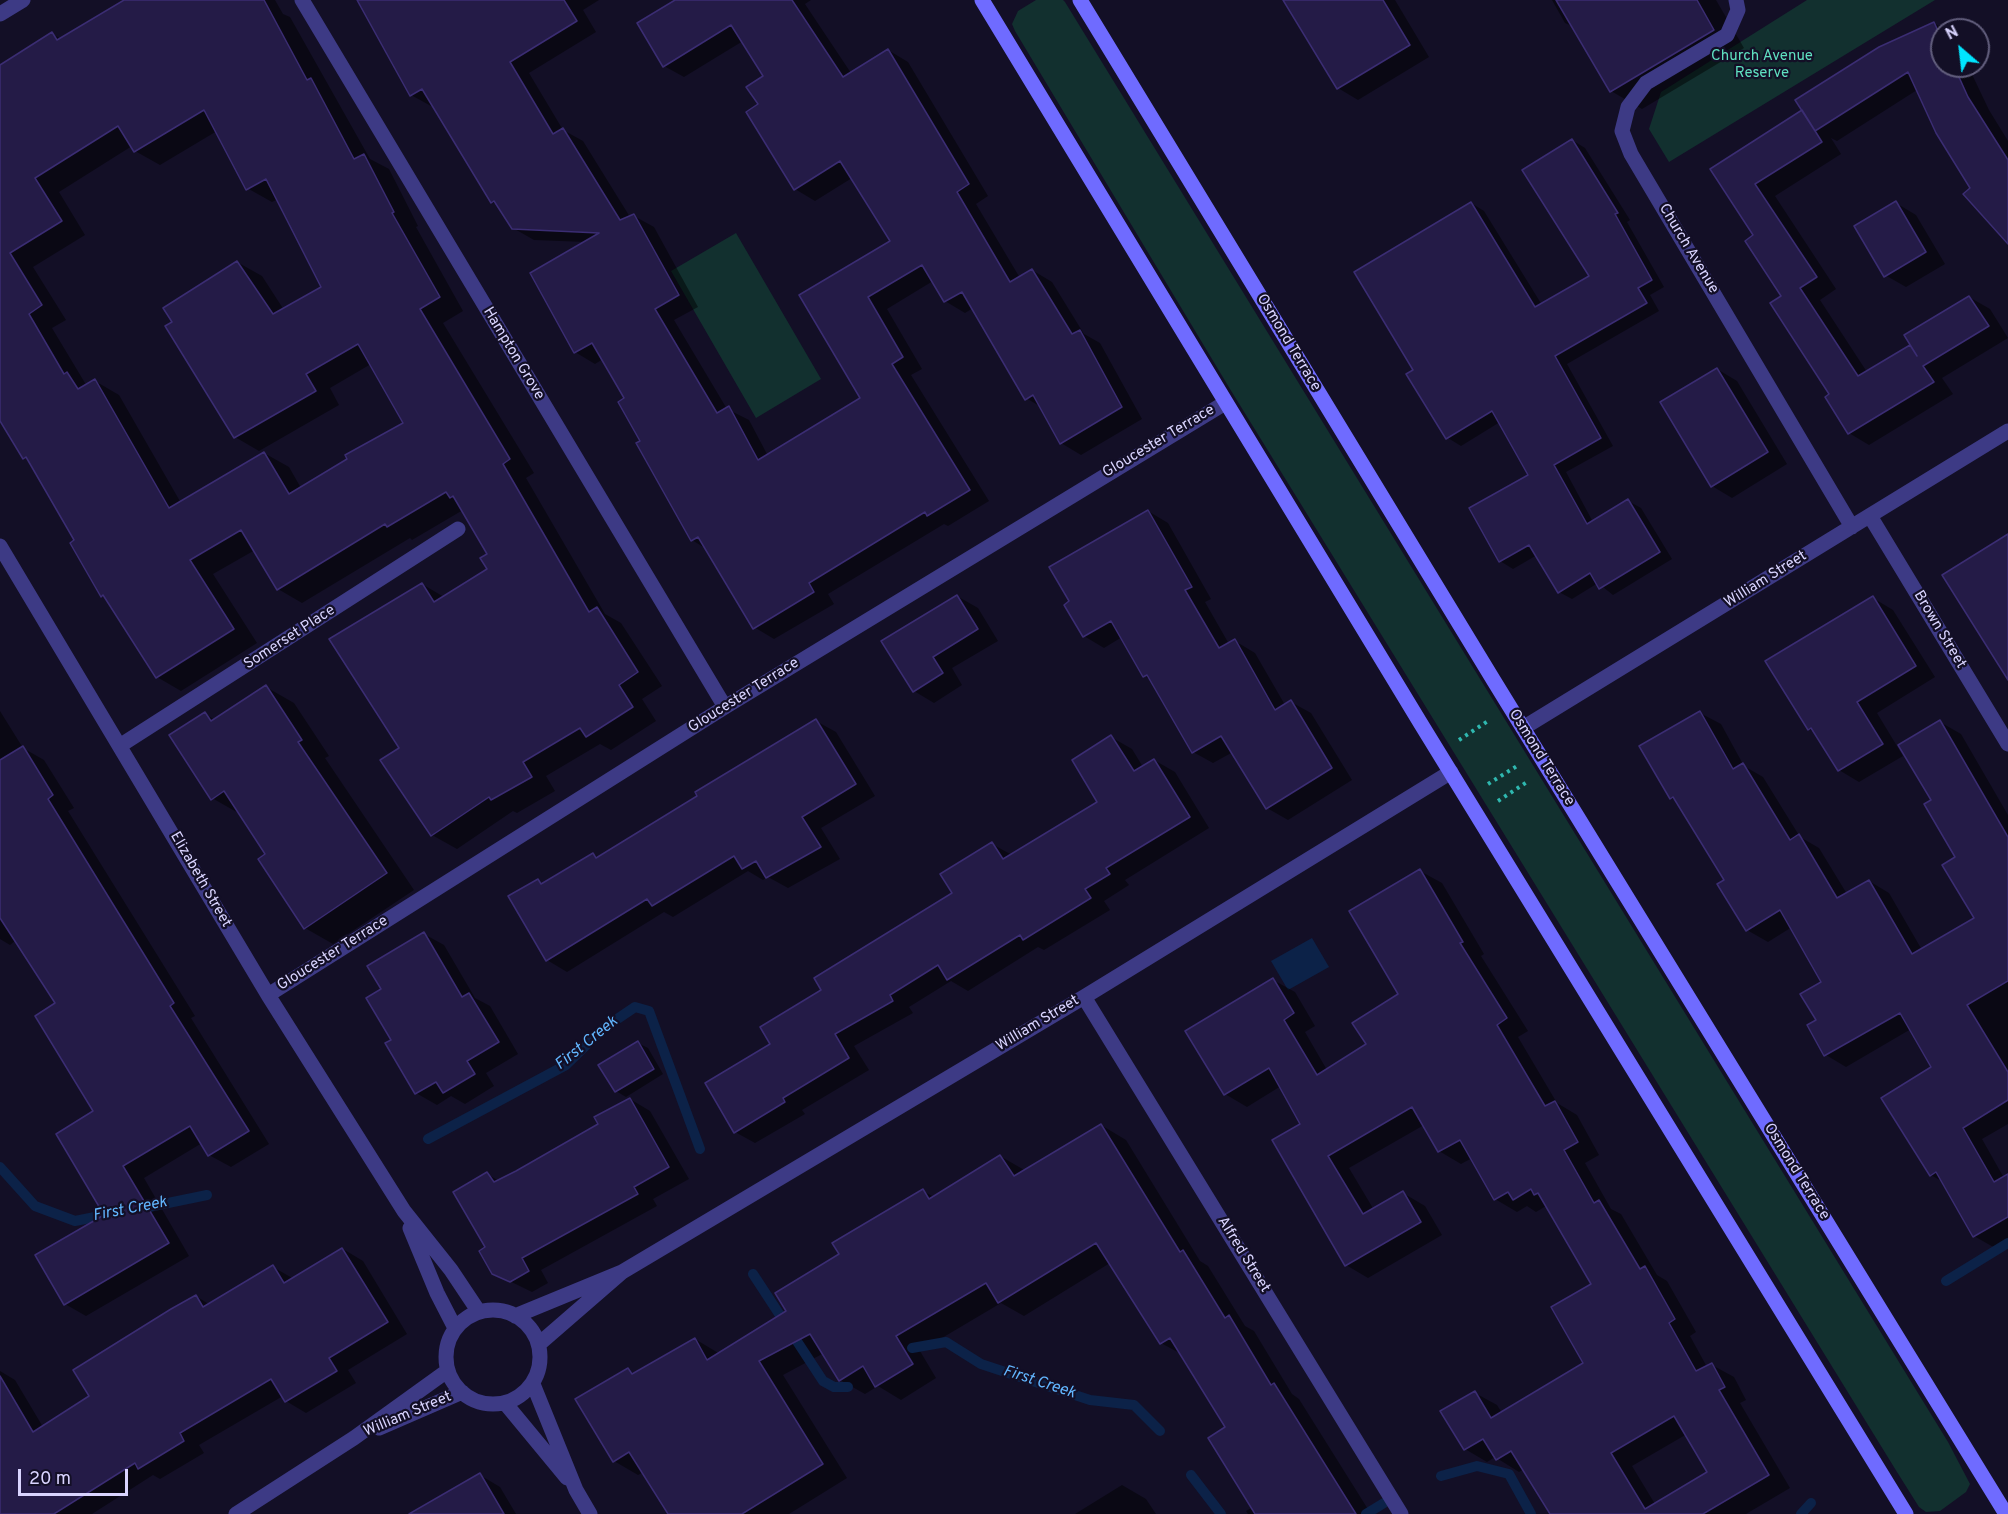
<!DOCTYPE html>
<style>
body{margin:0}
#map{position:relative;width:2008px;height:1514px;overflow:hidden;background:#130f26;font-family:Overpass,sans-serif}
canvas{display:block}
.north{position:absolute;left:1930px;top:18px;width:60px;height:60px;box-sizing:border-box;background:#130f26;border:2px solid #625e7d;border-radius:50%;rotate:332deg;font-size:16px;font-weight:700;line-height:24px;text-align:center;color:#d9d4ff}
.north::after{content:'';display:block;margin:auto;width:21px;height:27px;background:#00e5ff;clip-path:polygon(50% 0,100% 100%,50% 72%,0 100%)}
.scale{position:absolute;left:18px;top:1469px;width:110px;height:27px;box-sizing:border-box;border:3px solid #d9d4ff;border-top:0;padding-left:8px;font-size:18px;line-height:21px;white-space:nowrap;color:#d9d4ff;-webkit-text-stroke:4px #130f26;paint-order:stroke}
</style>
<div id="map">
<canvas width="2008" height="1514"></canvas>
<div class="north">N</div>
<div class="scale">20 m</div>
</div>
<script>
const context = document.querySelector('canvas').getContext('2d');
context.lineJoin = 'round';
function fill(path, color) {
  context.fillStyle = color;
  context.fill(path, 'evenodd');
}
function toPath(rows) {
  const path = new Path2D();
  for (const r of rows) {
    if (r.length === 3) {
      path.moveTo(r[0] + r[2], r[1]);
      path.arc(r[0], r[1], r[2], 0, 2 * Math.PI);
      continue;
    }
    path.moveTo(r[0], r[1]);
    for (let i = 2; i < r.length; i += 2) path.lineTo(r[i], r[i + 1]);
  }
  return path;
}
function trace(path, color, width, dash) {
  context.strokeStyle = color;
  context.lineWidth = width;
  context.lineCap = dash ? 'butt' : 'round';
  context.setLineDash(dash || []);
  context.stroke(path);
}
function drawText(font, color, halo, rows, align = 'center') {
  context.font = font + ' Overpass,sans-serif';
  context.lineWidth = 4.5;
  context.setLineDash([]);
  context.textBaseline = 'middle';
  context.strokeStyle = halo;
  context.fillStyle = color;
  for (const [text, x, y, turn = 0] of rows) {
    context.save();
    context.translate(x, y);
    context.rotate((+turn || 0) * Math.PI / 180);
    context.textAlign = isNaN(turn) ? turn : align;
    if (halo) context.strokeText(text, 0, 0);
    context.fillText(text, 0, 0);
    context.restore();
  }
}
fill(toPath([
 [1036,0,1063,0,1065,2,1948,1442,1970,1484,1966,1492,1940,1511,1926,1512,1919,1507,1897,1472,1230,389,1015,31,1012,24,1018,11],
 [1807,0,1935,0,1669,162,1649,129,1661,92],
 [736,233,821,379,756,418,671,271]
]), '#12302f');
fill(toPath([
 [1312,938,1329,967,1288,990,1271,961]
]), '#0c2248');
fill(toPath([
 [127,0,275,0,283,14,290,17,370,159,389,169,418,226,416,227,463,311,443,323,534,473,526,478,605,614,621,623,662,686,642,699,656,721,611,750,600,744,546,776,555,791,517,813,513,811,457,849,432,835,401,748,422,584,444,597,489,570,489,555,463,510,412,540,410,538,302,603,278,589,255,550,213,574,257,643,181,691,157,677,106,598,102,596,76,541,0,415,0,67,52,34,61,39],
 [217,131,247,188,272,202,278,199,323,288,284,310,262,276,237,262,174,322,235,437,259,451,339,405,330,388,371,364,405,423,301,488,289,467,264,453,181,503,119,395,95,381,88,385,85,383,52,328,66,320,33,267,85,235,59,192,132,146,135,151,160,165],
 [357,0,599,0,583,10,596,32,529,73,563,130,583,141,630,217,634,216,654,227,698,307,674,320,727,409,749,420,768,456,862,398,801,295,892,241,852,178,815,201,795,189,760,105,765,76,743,41,684,77,664,66,678,0,811,0,805,4,851,73,888,50,908,62,988,196,976,204,1020,278,1032,270,1052,282,1084,334,1100,343,1142,419,1081,455,1061,443,1041,407,1026,398,973,308,965,313,945,301,933,281,887,309,922,369,911,375,989,501,948,526,944,524,828,594,834,604,774,639,754,627,708,550,692,540,642,441,626,399,603,359,595,364,575,352,586,242,534,240,513,228,499,206,492,202,433,105,431,106,411,95],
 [1285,0,1395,0,1429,57,1358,100,1338,88],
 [1552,0,1716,0,1744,48,1642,109,1611,91,1574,27,1565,23],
 [1934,23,1945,30,1942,30,1942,66,1968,66,1989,110,2008,141,2008,242,1972,188,1917,90,1837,141,1831,138,1841,154,1775,196,1836,289,1820,300,1867,372,1910,346,1915,349,1969,297,1990,309,2008,338,1942,378,1953,394,1869,445,1849,433,1755,236,1712,169],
 [1572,140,1585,148,1630,220,1627,222,1664,287,1650,295,1659,311,1567,364,1613,446,1566,472,1593,522,1628,501,1641,508,1672,559,1613,595,1598,583,1572,599,1559,592,1537,555,1513,569,1500,561,1530,476,1500,422,1461,446,1448,438,1408,375,1415,370,1471,203,1484,211,1542,305,1591,277],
 [1896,203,1916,215,1945,264,1906,287,1885,275],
 [1717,369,1737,381,1787,464,1732,498,1712,486],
 [1148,511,1168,523,1211,599,1205,602,1229,644,1235,641,1255,653,1285,705,1291,702,1311,713,1352,780,1288,820,1267,808,1233,752,1213,763,1193,752,1153,681,1144,676,1122,637,1104,648,1084,636],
 [957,596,978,608,998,641,952,668,962,685,934,703,914,691],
 [1873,598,1893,610,1935,677,1877,713,1903,756,1859,782,1839,770,1816,734,1809,729,1767,662],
 [266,687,294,703,329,756,325,758,414,890,333,944,305,928,267,855,240,814,212,798,205,714,215,720],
 [0,711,23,748,44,760,74,808,68,811,195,1016,191,1018,269,1144,231,1167,209,1155,202,1143,144,1178,189,1256,86,1316,65,1304,106,1215,95,1112,57,1004,16,940,10,945,0,939],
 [1700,713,1721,724,1744,766,1763,777,1800,837,1819,848,1847,894,1869,881,1889,893,1922,950,1976,919,1957,857,1933,800,1940,722,1961,734,2008,815,2008,1124,1982,1139,2004,1178,2008,1175,2008,1240,1995,1248,1974,1236,1943,1182,1931,1175,1933,1068,1911,1029,1846,1067,1826,1055,1809,1025,1818,1021,1823,982,1792,927,1768,942,1747,930,1726,880,1678,802,1671,798],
 [816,721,836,732,875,796,821,828,840,859,788,888,768,877,763,880,748,871,673,917,664,912,567,972,547,960,538,881,543,884,593,854,600,858],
 [1111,737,1132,749,1143,767,1154,760,1175,772,1209,828,1125,880,1129,885,1104,901,1110,910,1044,950,1038,947,968,991,951,981,909,1007,913,1013,854,1046,869,1070,802,1110,805,1114,755,1143,735,1132,772,1044,823,990,954,894,992,844,1012,855,1100,802],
 [1420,871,1442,883,1484,954,1481,956,1528,1031,1518,1037,1557,1103,1577,1115,1599,1155,1585,1163,1611,1209,1621,1214,1657,1275,1667,1281,1696,1332,1690,1336,1707,1367,1712,1365,1734,1377,1746,1400,1740,1403,1790,1488,1746,1514,1670,1514,1709,1472,1687,1434,1632,1466,1661,1514,1551,1514,1524,1469,1519,1472,1495,1457,1487,1462,1465,1449,1475,1393,1497,1405,1502,1413,1585,1364,1593,1285,1546,1206,1536,1212,1527,1206,1517,1212,1495,1199,1472,1158,1461,1164,1439,1151,1424,1125,1349,1168,1374,1210,1403,1193,1425,1206,1442,1235,1368,1278,1346,1265,1302,1125,1281,1086,1247,1107,1225,1094,1273,980,1295,992,1315,1026,1305,1032,1327,1070,1368,1045,1400,994],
 [424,934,444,945,475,998,490,1006,518,1054,486,1073,494,1086,465,1104,451,1096,437,1105,416,1093,393,1040,383,990],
 [638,1043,648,1048,663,1074,626,1097,616,1091],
 [630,1099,650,1111,689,1179,653,1199,657,1206,541,1270,548,1283,532,1292,493,1273,487,1248,487,1174,499,1181,600,1125],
 [1101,1125,1126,1140,1200,1261,1208,1266,1245,1326,1254,1331,1292,1394,1299,1399,1371,1514,1248,1514,1246,1511,1253,1507,1227,1428,1183,1355,1161,1343,1110,1263,1024,1316,1001,1303,920,1351,936,1378,901,1400,878,1386,865,1394,840,1380,824,1353,783,1375,847,1478,789,1514,670,1514,644,1472,638,1475,614,1461,628,1370,635,1374,695,1339,720,1354,788,1311,841,1255,923,1191,934,1197,1000,1156,1026,1171],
 [343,1249,363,1261,407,1334,348,1370,356,1383,306,1413,286,1401,283,1396,199,1445,204,1453,160,1479,153,1475,92,1514,0,1514,0,1371,15,1380,43,1427,91,1397,196,1296,210,1305,273,1267,294,1279],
 [480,1475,500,1487,516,1514,412,1514],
 [1122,1485,1146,1499,1156,1514,1075,1514]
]), '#0007');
trace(toPath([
 [428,1139,566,1065,604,1028,635,1007,649,1011,700,1149],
 [0,1167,35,1206,75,1221,115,1213],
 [134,1210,207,1195],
 [753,1274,823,1381,834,1387,848,1387],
 [1946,1281,2008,1243],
 [912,1348,946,1342,981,1364,1090,1400,1134,1405,1160,1431],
 [1191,1475,1221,1514],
 [1441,1476,1477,1466,1509,1474,1531,1514],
 [1366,1514,1384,1503],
 [1801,1514,1811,1503]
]), '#0c2248', 10);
const building = toPath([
 [124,0,264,0,307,80,311,78,354,159,364,154,394,212,392,213,440,297,420,309,510,459,503,464,589,612,597,607,638,672,619,685,633,707,586,737,580,728,523,762,532,777,491,800,489,797,431,836,380,760,399,748,329,639,422,583,434,602,487,569,480,558,487,554,453,496,450,498,446,492,387,527,385,524,277,590,241,530,190,560,234,629,156,678,103,595,101,597,70,543,74,540,26,457,23,459,0,421,0,65,52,32,57,40,124,0],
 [204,110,246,190,266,179,321,287,273,314,237,261,163,308,172,322,165,326,234,438,316,391,306,374,358,344,403,423,345,455,347,459,289,494,264,452,169,508,95,379,78,389,67,372,64,374,29,314,42,305,10,253,62,221,35,178,118,126,134,152,204,110],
 [357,0,564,0,577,21,510,62,553,134,563,128,620,220,634,214,679,295,655,309,717,413,729,406,758,460,860,398,799,295,890,241,840,161,794,190,746,112,758,104,746,87,763,76,731,25,663,67,637,23,675,0,792,0,843,77,888,49,969,184,957,192,1010,282,1032,269,1072,334,1080,330,1122,407,1060,444,1033,395,1025,400,962,292,944,302,922,265,868,297,903,357,892,364,970,490,927,516,925,512,809,583,814,592,753,629,698,537,691,541,636,443,640,441,618,402,624,398,592,343,574,353,530,273,599,233,512,229,494,201,491,203,422,89,410,96,357,0],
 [1283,0,1383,0,1410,45,1337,89,1283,0],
 [1556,0,1697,0,1714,30,1610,92,1556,0],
 [1934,22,1942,40,1942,66,1954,66,1968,97,2008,160,2008,244,1963,194,1970,188,1936,133,1908,72,1815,131,1795,100,1879,47,1934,22],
 [1802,110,1822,142,1755,184,1817,277,1800,288,1858,376,1910,345,1917,356,1904,335,1969,296,1989,326,1923,366,1934,382,1848,434,1825,397,1829,394,1770,303,1781,296,1745,241,1753,235,1710,169,1802,110],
 [1572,139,1618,213,1615,214,1652,280,1638,288,1647,303,1555,356,1601,438,1554,465,1587,524,1628,499,1660,552,1599,589,1590,573,1558,593,1529,545,1499,562,1469,508,1528,475,1492,411,1446,439,1406,374,1413,370,1354,272,1471,202,1535,307,1589,276,1522,170,1572,139],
 [1896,201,1926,252,1884,277,1854,226,1896,201],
 [1717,368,1768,452,1711,487,1660,402,1717,368],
 [1148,510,1192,587,1185,590,1219,648,1235,639,1275,710,1291,700,1332,768,1266,809,1221,736,1192,753,1147,675,1143,677,1111,621,1083,637,1064,605,1069,601,1049,567,1148,510],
 [2008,534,2008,680,1942,575,2008,534],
 [957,595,978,629,933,657,943,673,913,692,881,641,957,595],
 [1873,596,1916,666,1857,702,1883,744,1838,771,1811,728,1808,730,1765,661,1873,596],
 [266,685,302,740,298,742,387,873,304,929,258,859,265,854,224,791,211,800,169,735,205,712,211,721,266,685],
 [1700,711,1733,769,1743,763,1790,840,1799,834,1837,898,1869,880,1912,954,1974,918,1942,865,1955,857,1924,804,1931,800,1898,745,1940,720,2008,837,2008,981,1967,1005,2008,1072,2008,1100,1963,1128,1994,1182,2008,1174,2008,1217,1973,1237,1936,1172,1930,1176,1881,1098,1931,1067,1900,1013,1824,1056,1807,1025,1816,1020,1800,994,1821,982,1780,910,1746,931,1717,884,1724,880,1673,797,1670,799,1639,746,1700,711],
 [816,719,856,784,802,817,821,847,766,878,756,861,742,869,734,856,652,906,647,899,546,961,508,896,538,879,541,884,593,853,596,858,697,796,695,792,816,719],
 [1111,735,1134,771,1154,759,1190,817,1106,868,1110,874,1085,889,1091,898,1023,940,1020,935,947,980,938,965,890,995,893,1001,835,1034,849,1058,783,1098,785,1102,734,1133,705,1083,770,1044,760,1027,821,990,814,978,952,893,940,874,992,842,1003,859,1097,802,1072,760,1111,735],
 [23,746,53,795,48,799,174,1003,170,1006,249,1131,208,1156,190,1126,123,1166,169,1243,64,1305,35,1255,104,1215,56,1134,93,1111,35,1016,55,1003,0,918,0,760,23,746],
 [1420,869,1463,942,1460,943,1507,1018,1497,1025,1545,1106,1555,1101,1578,1142,1564,1150,1594,1203,1599,1200,1640,1269,1645,1266,1675,1319,1669,1323,1696,1371,1712,1363,1725,1387,1719,1390,1769,1475,1703,1514,1550,1514,1511,1451,1496,1460,1483,1439,1464,1450,1440,1411,1475,1391,1491,1418,1583,1363,1551,1307,1591,1284,1538,1193,1534,1195,1531,1189,1513,1200,1508,1192,1494,1200,1460,1140,1438,1152,1412,1107,1328,1156,1363,1214,1403,1191,1421,1222,1345,1266,1272,1140,1300,1124,1269,1068,1224,1095,1185,1031,1273,978,1294,1013,1284,1020,1317,1075,1366,1044,1352,1023,1398,994,1349,911,1420,869],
 [1674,1416,1707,1472,1645,1509,1611,1453,1674,1416],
 [424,932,462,997,469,993,499,1042,467,1061,475,1074,443,1093,436,1082,415,1094,385,1043,391,1040,366,998,381,989,367,966,424,932],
 [638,1041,654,1069,615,1092,598,1065,638,1041],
 [630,1098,669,1167,634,1187,638,1194,522,1258,529,1271,510,1282,492,1274,479,1251,485,1247,453,1192,487,1172,494,1182,516,1171,598,1124,594,1117,630,1098],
 [1101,1124,1180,1252,1183,1250,1225,1318,1229,1315,1271,1385,1274,1383,1356,1514,1255,1514,1208,1438,1225,1427,1170,1338,1160,1344,1096,1243,998,1303,986,1283,896,1336,913,1364,875,1387,863,1366,839,1381,810,1334,759,1361,823,1464,742,1514,668,1514,629,1452,613,1462,575,1399,628,1368,632,1374,695,1338,707,1360,786,1311,775,1293,839,1254,832,1243,923,1189,929,1199,1000,1155,1014,1176,1101,1124],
 [342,1248,388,1322,329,1358,337,1371,285,1402,271,1379,180,1433,184,1441,138,1469,135,1463,54,1514,0,1514,0,1376,33,1432,89,1396,73,1370,171,1309,196,1295,203,1307,273,1265,284,1283,342,1248],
 [480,1473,504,1514,409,1514,480,1473]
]);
fill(building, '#241b47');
trace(building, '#3b2d73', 1.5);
trace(toPath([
 [1459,740,1488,721],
 [1488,784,1517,766],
 [1498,801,1527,782]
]), '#2fb8b0', 4, [3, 4.5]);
trace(toPath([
 [302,0,725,707],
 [1736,0,1738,10,1727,35,1646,83,1628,107,1622,131,1631,154,1852,527],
 [0,14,23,0],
 [1870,516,2008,744],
 [0,546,268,995,404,1211,451,1270,479,1312],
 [1523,728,2008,431],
 [121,745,458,529],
 [268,995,725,707,1225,403],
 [1084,997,1401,1514],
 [410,1228,437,1293,455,1328],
 [622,1272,1084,997,1451,772],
 [493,1357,47],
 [515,1316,622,1272,539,1344],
 [533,1384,576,1490,590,1514],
 [505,1403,567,1478],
 [379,1428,462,1392],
 [236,1514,354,1438,447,1371]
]), '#3d3a85', 15);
trace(toPath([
 [982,0,1421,724,1906,1514],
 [1080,0,1494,681,2006,1514]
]), '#6f6bff', 15);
drawText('15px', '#5fe0c0', '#130f26', [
 ["Church Avenue",1762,57],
 ["Reserve",1762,74]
]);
drawText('15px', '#d9d4ff', '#130f26', [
 ["Church Avenue",1688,249,59],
 ["Osmond Terrace",1288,343,59],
 ["Hampton Grove",513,354,59],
 ["Gloucester Terrace",1159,442,-31],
 ["William Street",1766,580,-32],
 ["Brown Street",1939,630,59],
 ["Somerset Place",290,638,-33],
 ["Gloucester Terrace",744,696,-32],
 ["Osmond Terrace",1541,758,58],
 ["Elizabeth Street",200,880,60],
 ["Gloucester Terrace",333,954,-32],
 ["William Street",1038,1024,-31],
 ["Osmond Terrace",1796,1172,58],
 ["Alfred Street",1243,1255,58],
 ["William Street",408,1415,-23]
]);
drawText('italic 16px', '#62b6ff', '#130f26', [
 ["First Creek",587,1044,-39],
 ["First Creek",130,1210,-11],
 ["First Creek",1039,1383,18]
]);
</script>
